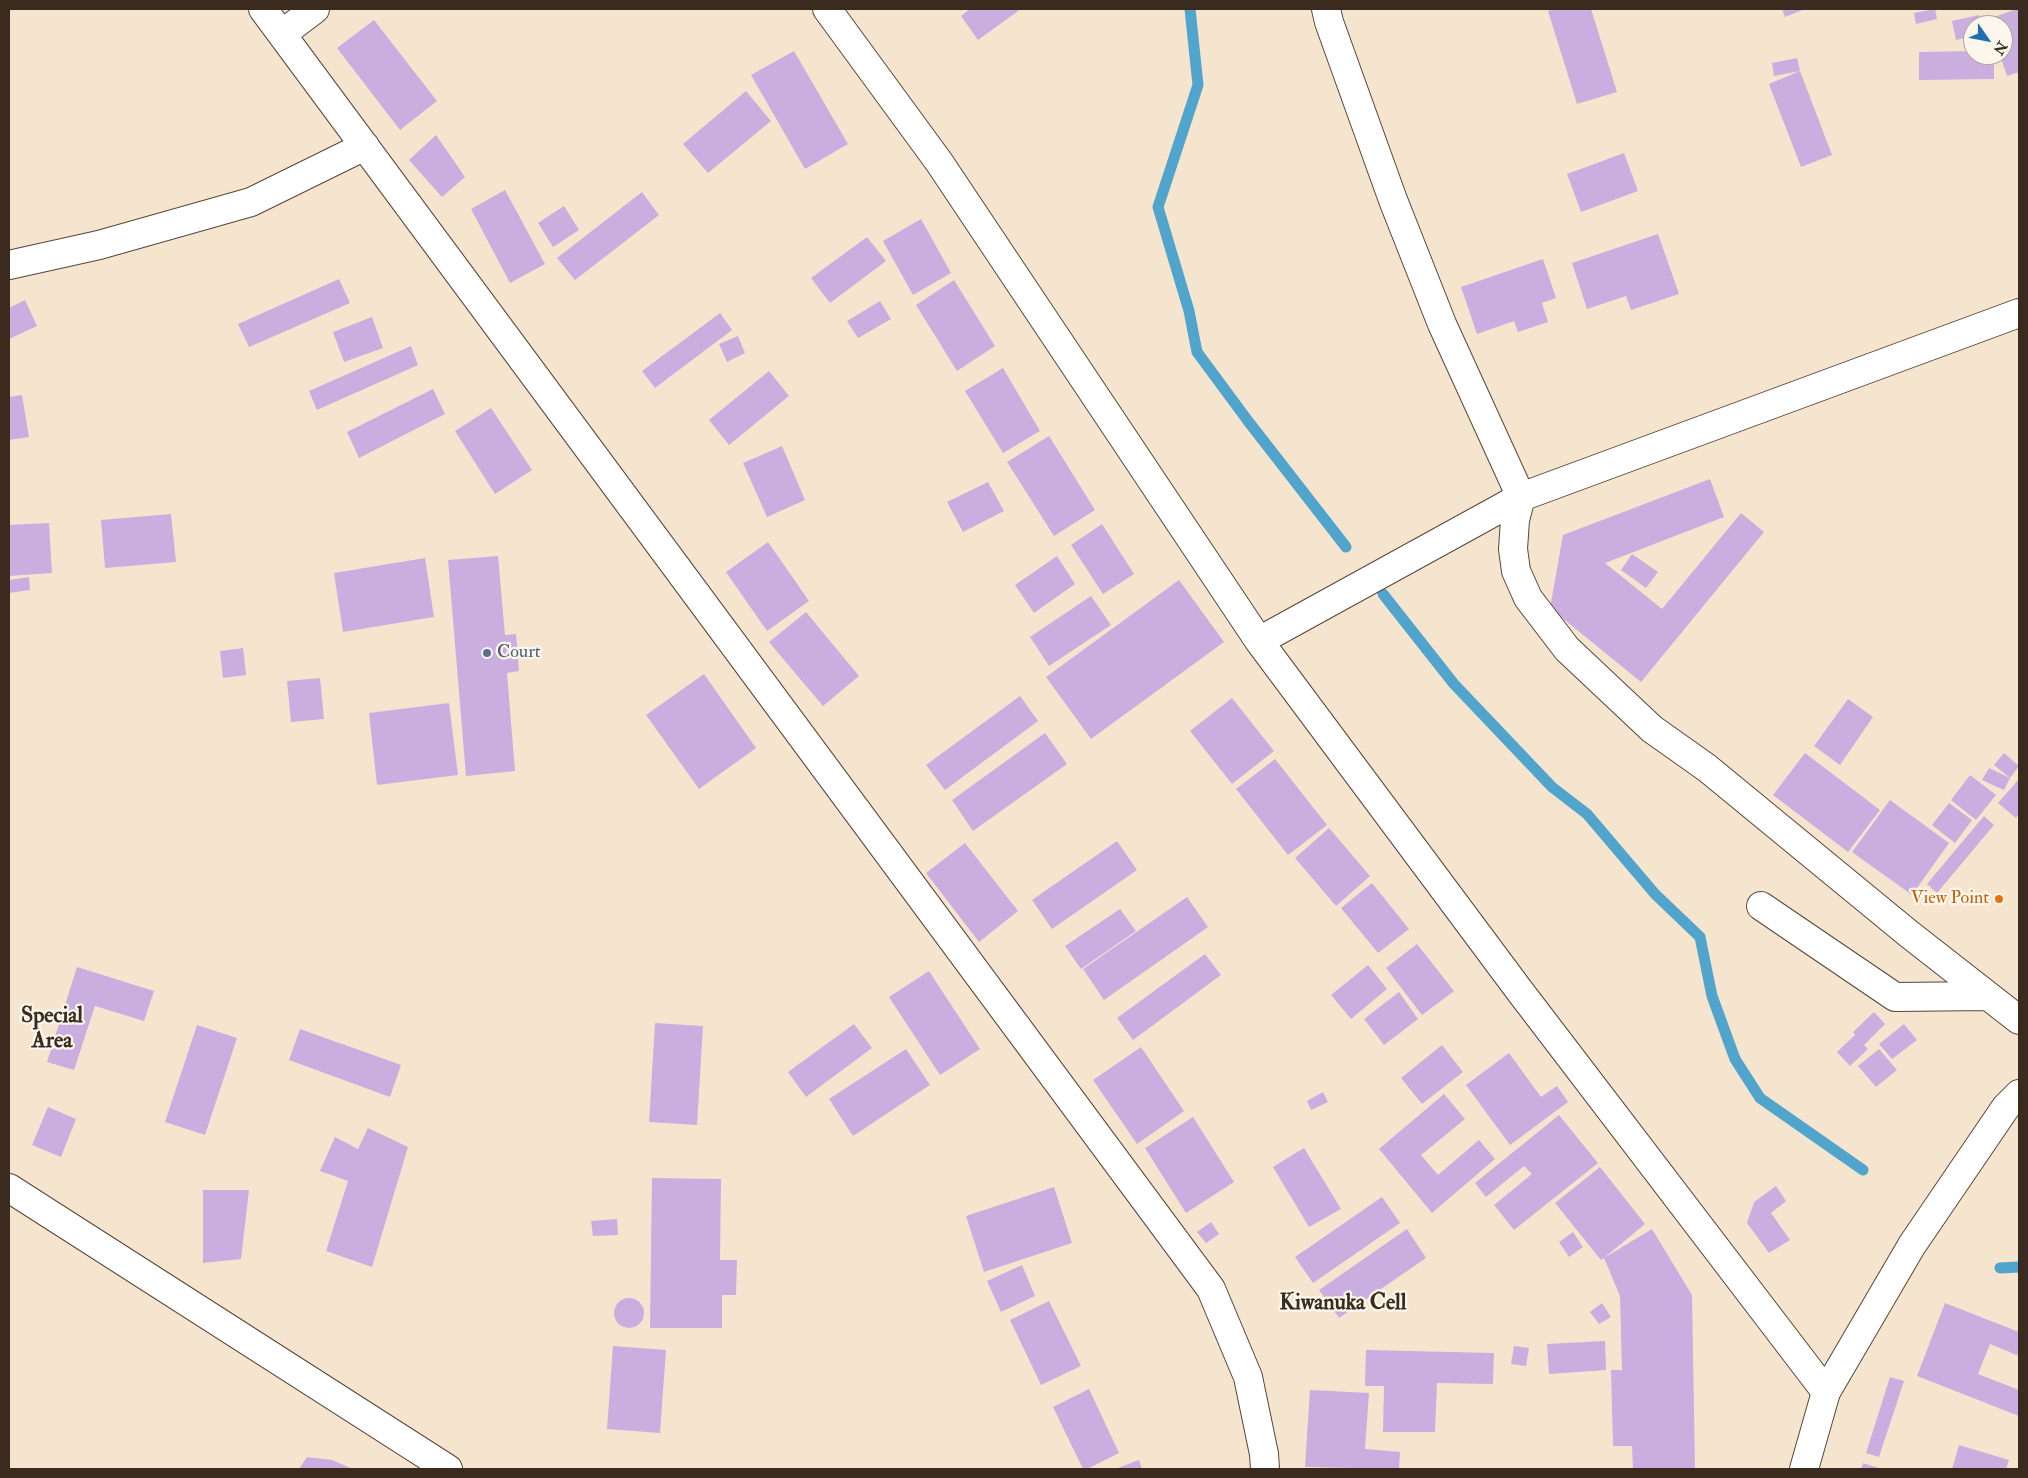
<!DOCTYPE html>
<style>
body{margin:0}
#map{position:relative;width:2028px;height:1478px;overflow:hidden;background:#f6e5ce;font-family:"IM FELL Double Pica",serif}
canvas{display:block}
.frame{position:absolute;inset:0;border:10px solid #3b2a1e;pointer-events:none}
.north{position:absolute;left:1963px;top:15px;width:50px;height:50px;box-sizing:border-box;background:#fbf7ec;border:1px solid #aea59a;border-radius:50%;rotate:123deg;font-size:14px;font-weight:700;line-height:20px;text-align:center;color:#3b2a1e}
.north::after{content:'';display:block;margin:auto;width:18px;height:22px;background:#1f6fb2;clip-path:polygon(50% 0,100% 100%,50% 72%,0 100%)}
</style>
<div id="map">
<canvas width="2028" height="1478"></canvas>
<div class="frame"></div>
<div class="north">N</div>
</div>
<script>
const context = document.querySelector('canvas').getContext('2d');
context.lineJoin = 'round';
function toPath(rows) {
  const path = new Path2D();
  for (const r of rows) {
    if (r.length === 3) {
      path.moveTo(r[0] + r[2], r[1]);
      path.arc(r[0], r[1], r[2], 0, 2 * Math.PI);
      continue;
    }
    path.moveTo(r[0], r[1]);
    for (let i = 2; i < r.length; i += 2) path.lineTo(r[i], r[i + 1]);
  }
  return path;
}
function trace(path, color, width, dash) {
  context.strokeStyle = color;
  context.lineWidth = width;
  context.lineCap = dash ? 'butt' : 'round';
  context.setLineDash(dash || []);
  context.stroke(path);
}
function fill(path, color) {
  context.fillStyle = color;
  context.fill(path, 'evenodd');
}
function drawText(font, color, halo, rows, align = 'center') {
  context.font = font + ' "IM FELL Double Pica",serif';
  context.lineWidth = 4.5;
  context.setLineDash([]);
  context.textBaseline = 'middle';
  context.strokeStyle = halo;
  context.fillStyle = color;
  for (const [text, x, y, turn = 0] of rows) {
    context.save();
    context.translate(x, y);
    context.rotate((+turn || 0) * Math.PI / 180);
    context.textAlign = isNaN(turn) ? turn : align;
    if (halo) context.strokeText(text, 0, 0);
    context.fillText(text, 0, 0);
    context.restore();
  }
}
trace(toPath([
 [1190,9,1198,85,1158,207,1189,311,1197,352,1248,421,1346,547],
 [1383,594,1454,684,1552,787,1587,814,1655,894,1700,937,1712,996,1735,1059,1760,1098,1863,1170],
 [2000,1268,2019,1267]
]), '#51a5cc', 11);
fill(toPath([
 [970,9,1021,9,978,40,961,16],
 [1555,9,1591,9,1617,92,1577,104,1548,11],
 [1782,9,1805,9,1785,17],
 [1935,9,1937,19,1916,24,1914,13],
 [2017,9,2019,9,2019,72,2007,76,2000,55,2003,55,2003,25,1990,25,1988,19],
 [1979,15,1981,25,1973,25,1973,36,1956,40,1952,21],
 [374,20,437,101,400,130,337,48],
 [794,51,848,144,805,169,751,75],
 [1973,51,1973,55,1994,55,1994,79,1919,80,1919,52],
 [1797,58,1800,71,1774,76,1772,63],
 [1800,71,1832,155,1801,167,1769,84],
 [746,91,771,121,708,173,683,144],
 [436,135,465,177,442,197,409,160],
 [1624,153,1638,191,1581,212,1567,174],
 [505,190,545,264,510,283,471,209],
 [642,192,659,215,575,280,557,258],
 [564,206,579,230,553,247,538,223],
 [921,219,951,273,913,295,883,241],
 [1658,234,1679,294,1631,310,1626,296,1587,309,1572,263],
 [867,237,886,261,830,303,811,278],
 [1543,259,1556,298,1542,303,1548,322,1518,332,1514,321,1477,334,1461,287],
 [339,279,350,303,249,347,238,324],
 [954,280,995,346,957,371,916,305],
 [25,300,37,326,9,339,9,308],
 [880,301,891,319,858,338,847,321],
 [720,313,732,330,655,388,642,371],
 [372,317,383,348,344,362,333,332],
 [738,336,745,353,727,362,719,344],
 [411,346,418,365,317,410,309,391],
 [1003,368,1040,431,1003,453,965,391],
 [769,371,789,396,729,445,709,420],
 [433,389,445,414,359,458,347,432],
 [22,395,29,437,9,440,9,397],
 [491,408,532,470,495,494,455,431],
 [1049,436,1095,510,1054,536,1007,462],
 [782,446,805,500,767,517,743,463],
 [1710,479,1724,517,1605,563,1662,609,1741,513,1764,532,1641,682,1550,608,1563,535],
 [988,482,1004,511,963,532,947,502],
 [171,514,176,562,105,568,101,520],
 [49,523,52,573,9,576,9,525],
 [1102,524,1134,574,1103,594,1071,545],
 [768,542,809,601,767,631,726,572],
 [1632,554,1658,572,1646,588,1621,570],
 [498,556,505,635,516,634,519,671,507,673,515,771,466,776,448,560],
 [1057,556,1075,584,1034,613,1015,585],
 [425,558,434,617,343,632,334,573],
 [29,577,30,590,9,593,9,580],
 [1179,580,1224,642,1091,739,1046,677],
 [1091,596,1111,625,1049,666,1030,637],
 [806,612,859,676,823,706,769,642],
 [243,648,246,675,223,678,220,651],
 [704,674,756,748,699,789,646,715],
 [320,678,324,719,291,722,287,681],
 [1020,696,1038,721,945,790,926,765],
 [1232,698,1274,751,1232,784,1190,731],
 [1848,699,1873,717,1840,765,1814,746],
 [449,703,458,775,377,785,369,713],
 [1045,733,1067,764,973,831,952,800],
 [1805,753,1880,810,1848,852,1773,795],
 [2004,753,2019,766,2010,778,1994,765],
 [1275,759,1327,825,1288,855,1236,789],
 [1989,768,2010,778,2004,790,1982,780],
 [1970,775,1996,795,1976,820,1951,800],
 [2019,779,2019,814,2016,818,1998,803],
 [1890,800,1949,843,1912,895,1852,852],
 [1949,803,1972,820,1955,843,1932,825],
 [1984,816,1994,825,1937,893,1927,884],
 [1329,828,1370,876,1336,906,1295,858],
 [1117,841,1137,870,1052,929,1032,900],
 [965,843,1018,911,979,942,926,873],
 [1372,883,1409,929,1378,953,1341,908],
 [1187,897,1208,927,1104,1000,1083,969],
 [1120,909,1136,931,1081,969,1065,946],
 [1417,944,1454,991,1422,1015,1386,968],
 [1205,954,1221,975,1133,1040,1117,1018],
 [1368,965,1387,989,1351,1019,1331,995],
 [77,967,154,991,144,1021,95,1006,74,1070,47,1062],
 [929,971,980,1049,940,1075,889,997],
 [1399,992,1418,1019,1384,1045,1364,1019],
 [1874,1012,1885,1024,1864,1045,1868,1049,1850,1066,1837,1052,1855,1035,1853,1032],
 [655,1023,703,1026,697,1125,649,1122],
 [854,1024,872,1048,806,1097,788,1072],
 [1904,1024,1917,1040,1892,1059,1879,1044],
 [197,1025,237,1038,205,1135,165,1122],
 [300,1029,401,1065,390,1097,289,1060],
 [1442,1045,1463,1072,1422,1104,1401,1078],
 [1141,1047,1184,1111,1137,1144,1093,1080],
 [906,1049,930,1085,853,1136,829,1099],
 [1879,1049,1897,1070,1876,1087,1858,1066],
 [1509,1053,1541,1097,1557,1086,1568,1102,1510,1145,1466,1085],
 [1323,1092,1328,1102,1311,1110,1307,1101],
 [1444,1094,1465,1119,1421,1155,1438,1175,1479,1140,1495,1159,1432,1213,1379,1149],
 [48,1107,76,1119,61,1157,32,1145],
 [1559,1115,1598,1163,1514,1230,1494,1205,1532,1174,1524,1166,1486,1197,1475,1183],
 [1193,1117,1234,1182,1186,1213,1145,1148],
 [368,1128,408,1147,372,1267,326,1251,348,1181,320,1171,335,1137,358,1149],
 [1304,1148,1341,1209,1309,1227,1273,1167],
 [1600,1167,1645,1224,1604,1258,1652,1229,1692,1295,1695,1469,1633,1469,1632,1446,1613,1446,1611,1370,1622,1370,1620,1296,1604,1258,1601,1260,1555,1203],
 [652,1178,721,1179,720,1260,737,1260,736,1295,722,1295,722,1328,650,1328],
 [1776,1186,1786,1201,1771,1213,1790,1240,1769,1253,1747,1223,1754,1202],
 [1054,1187,1072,1243,984,1272,966,1216],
 [203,1190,249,1190,241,1259,203,1263],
 [1382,1197,1400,1223,1313,1283,1295,1257],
 [617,1219,618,1235,593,1236,591,1221],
 [1211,1222,1219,1234,1206,1243,1197,1232],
 [1407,1229,1426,1258,1339,1318,1319,1290],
 [1573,1232,1583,1247,1569,1257,1559,1242],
 [1022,1265,1035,1296,1001,1312,987,1281],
 [629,1313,15],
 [1049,1301,1081,1366,1041,1385,1010,1320],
 [1602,1303,1611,1317,1599,1324,1590,1312],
 [1945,1303,2019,1332,2019,1356,1990,1344,1978,1374,2019,1390,2019,1416,1917,1376],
 [1605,1341,1606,1370,1549,1374,1547,1344],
 [613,1346,666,1350,660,1433,607,1429],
 [1514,1346,1529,1348,1526,1366,1511,1364],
 [1366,1350,1494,1353,1493,1384,1437,1383,1435,1432,1383,1432,1384,1386,1365,1386],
 [1890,1377,1904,1381,1879,1457,1866,1453],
 [1089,1389,1119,1453,1087,1469,1083,1469,1053,1407],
 [1310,1390,1369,1393,1365,1449,1400,1452,1399,1469,1305,1467],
 [1959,1445,2009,1460,2006,1469,1952,1469],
 [307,1457,332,1460,353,1469,299,1469],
 [1139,1460,1142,1469,1115,1469],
 [1863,1463,1882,1469,1861,1469]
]), '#caaee0');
const minor = toPath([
 [263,9,1211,1289,1248,1377,1264,1454,1265,1469],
 [827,9,939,162,1259,641,1519,990,1826,1392],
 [1326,9,1329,22,1393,200,1442,324,1521,497,1515,520,1513,549,1516,571,1528,598,1567,649,1652,729,1707,768,1909,934,2019,1020],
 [282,34,315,9],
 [9,265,99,245,251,202,365,146],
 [1259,641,1521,497,2019,313],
 [1761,906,1895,997,1987,996],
 [9,1188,448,1469]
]);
const major = toPath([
 [1804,1469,1826,1392,1912,1245,2006,1107,2019,1094]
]);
trace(minor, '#574638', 30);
trace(major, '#574638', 30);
trace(minor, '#fff', 28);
trace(major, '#fff', 28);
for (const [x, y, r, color] of [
 [487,653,5,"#5c6f8a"],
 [1999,899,5,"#e8710a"]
]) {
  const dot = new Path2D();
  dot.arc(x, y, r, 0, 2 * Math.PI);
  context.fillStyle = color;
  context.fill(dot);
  trace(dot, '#fbf7ec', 2);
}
drawText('18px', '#4e5e75', '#fbf7ec', [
 ["Court",497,653]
], 'left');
drawText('18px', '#c56008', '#fbf7ec', [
 ["View Point",1989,899]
], 'right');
drawText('bold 22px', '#3b2a1e', '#fbf7ec', [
 ["Special",52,1017],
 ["Area",52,1042],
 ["Kiwanuka Cell",1343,1304]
]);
</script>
